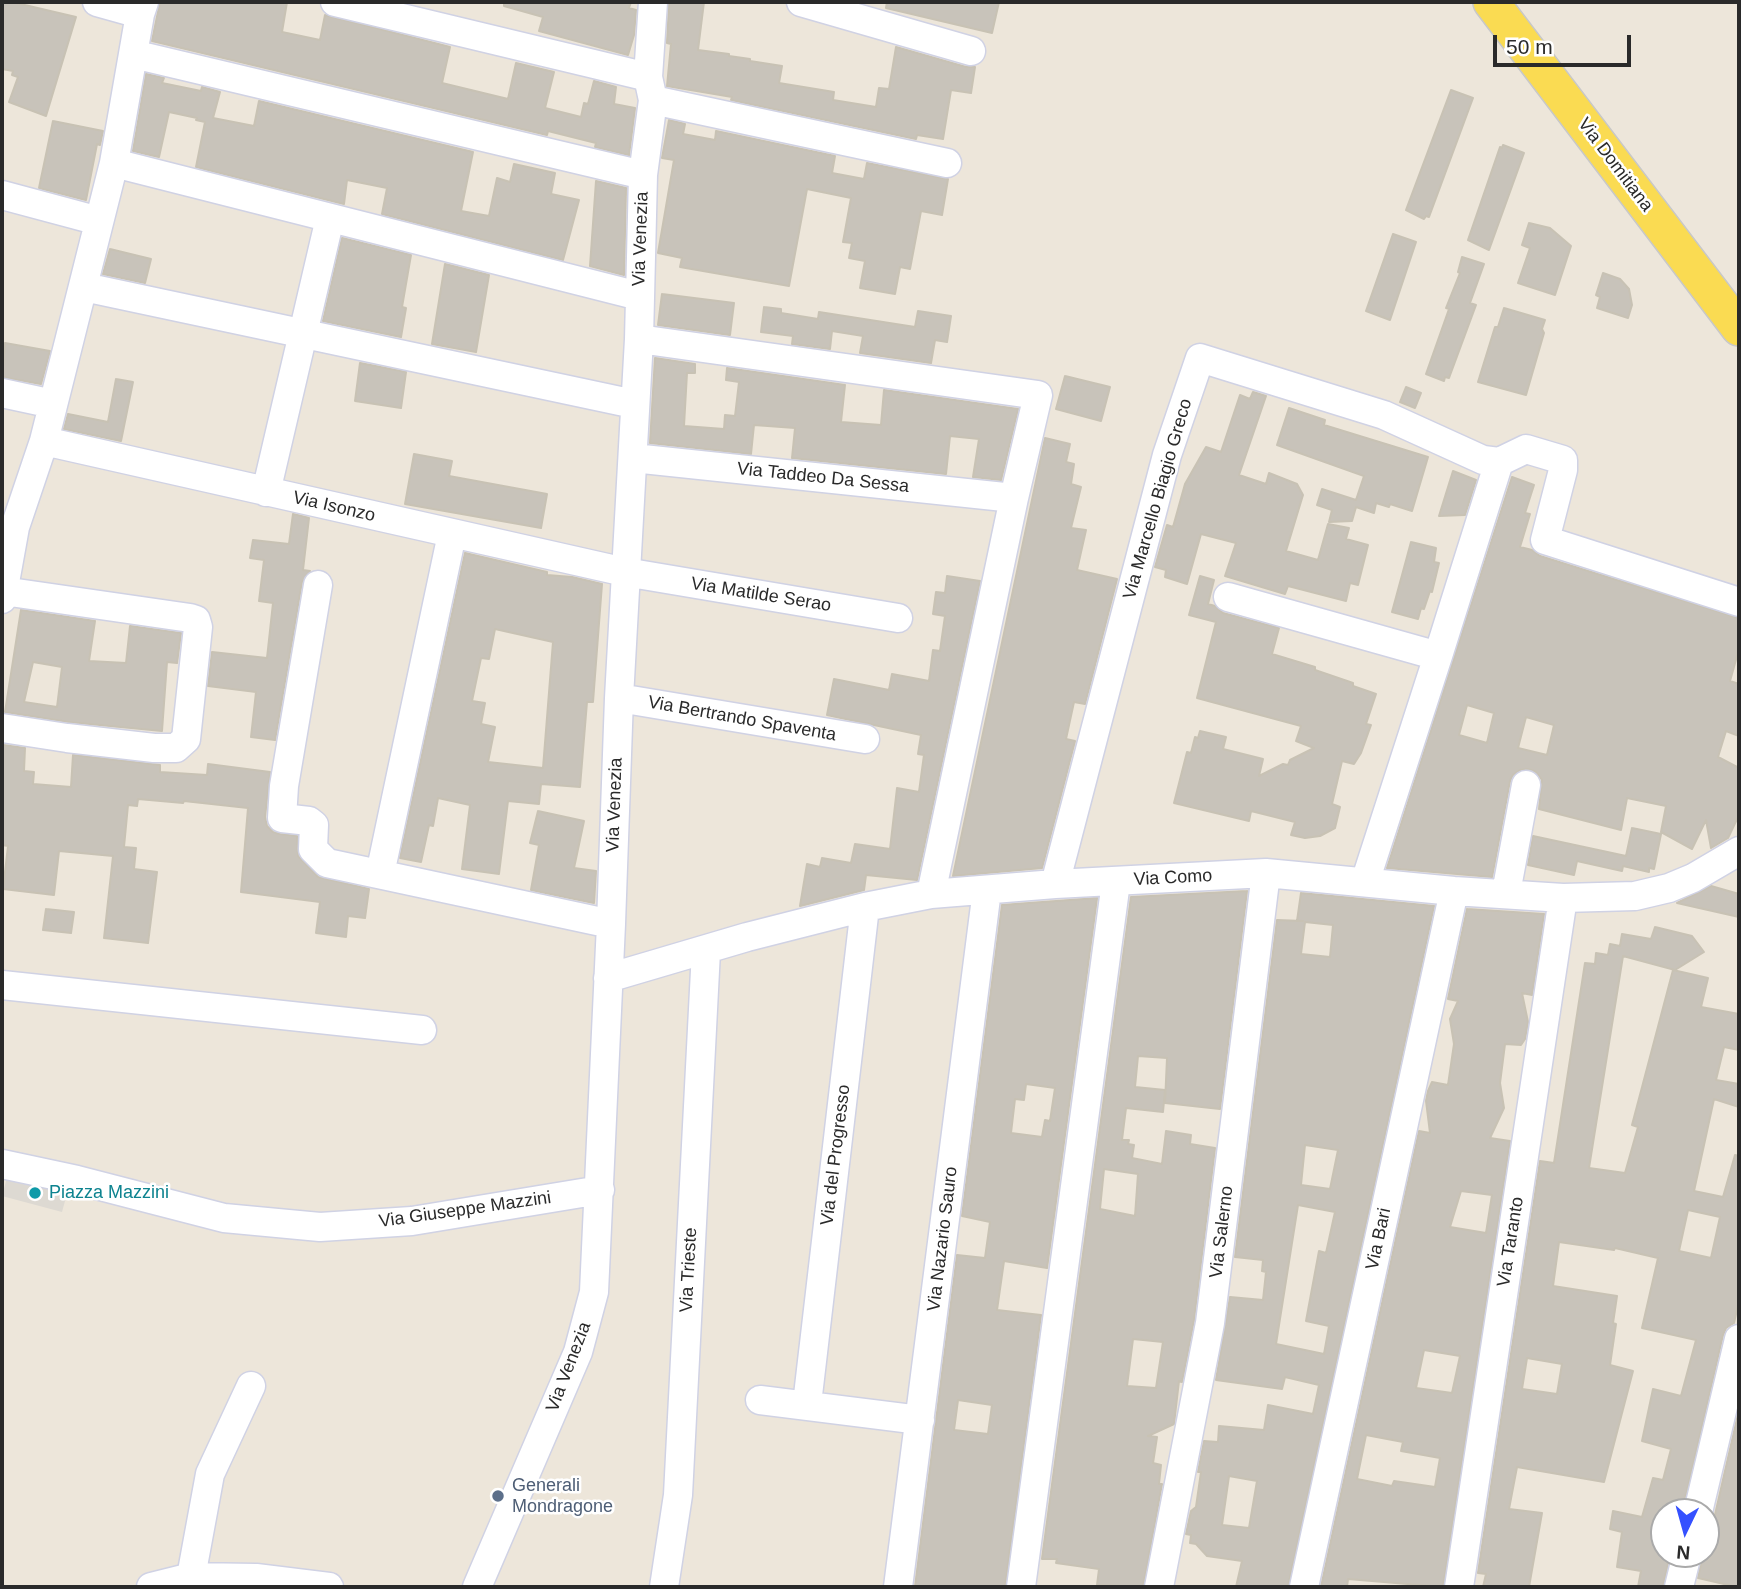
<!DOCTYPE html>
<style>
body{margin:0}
#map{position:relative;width:1741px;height:1589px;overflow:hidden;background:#ede6da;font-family:Arial,sans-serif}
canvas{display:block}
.frame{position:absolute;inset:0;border:4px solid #2a2a2a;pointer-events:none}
.north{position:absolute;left:1650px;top:1498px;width:70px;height:70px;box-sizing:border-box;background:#fff;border:2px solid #aaa;border-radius:50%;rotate:185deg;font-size:19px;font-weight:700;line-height:28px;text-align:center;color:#2a2a2a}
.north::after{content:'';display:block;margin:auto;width:24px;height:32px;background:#3551ff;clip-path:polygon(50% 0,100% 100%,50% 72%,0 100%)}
.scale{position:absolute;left:1493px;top:35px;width:138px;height:32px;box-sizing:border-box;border:4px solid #2a2a2a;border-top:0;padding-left:9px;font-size:21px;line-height:24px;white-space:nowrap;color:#2a2a2a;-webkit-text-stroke:5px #fff;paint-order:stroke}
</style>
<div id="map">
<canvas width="1741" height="1589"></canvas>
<div class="frame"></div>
<div class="north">N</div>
<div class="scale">50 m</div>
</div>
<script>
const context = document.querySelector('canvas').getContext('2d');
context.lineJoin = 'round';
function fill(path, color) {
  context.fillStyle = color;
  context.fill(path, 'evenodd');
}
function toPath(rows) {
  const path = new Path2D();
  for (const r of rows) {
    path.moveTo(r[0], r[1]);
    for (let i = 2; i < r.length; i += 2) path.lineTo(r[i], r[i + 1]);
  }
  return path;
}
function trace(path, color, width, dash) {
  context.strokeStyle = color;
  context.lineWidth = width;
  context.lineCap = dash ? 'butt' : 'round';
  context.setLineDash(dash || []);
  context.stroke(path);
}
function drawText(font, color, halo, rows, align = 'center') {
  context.font = font + ' Arial,sans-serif';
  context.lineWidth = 5;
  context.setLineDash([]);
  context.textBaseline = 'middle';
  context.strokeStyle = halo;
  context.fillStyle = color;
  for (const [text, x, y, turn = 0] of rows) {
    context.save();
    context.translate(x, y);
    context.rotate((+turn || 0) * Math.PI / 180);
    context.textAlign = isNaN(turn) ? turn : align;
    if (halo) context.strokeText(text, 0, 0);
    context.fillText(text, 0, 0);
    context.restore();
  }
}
fill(toPath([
 [8,1174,68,1190,62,1212,2,1196]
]), '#ddd9d2');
const building = toPath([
 [2,2,12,2,76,17,46,116,9,102,18,77,12,75,13,71,2,69,2,2],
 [160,2,287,2,282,32,320,40,325,15,450,47,442,83,508,99,516,63,554,72,545,108,581,117,584,103,588,104,594,81,616,87,614,104,635,108,629,155,595,147,596,143,548,131,547,135,152,41,160,2],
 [504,2,631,2,629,8,636,10,634,35,628,55,539,31,543,17,504,6,504,2],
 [669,2,704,2,698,50,729,54,729,56,750,59,750,61,782,66,779,83,834,92,833,100,876,107,879,88,889,89,896,47,966,67,975,67,971,93,951,90,943,139,917,135,916,139,731,100,732,97,667,86,671,44,667,43,669,2],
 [887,2,999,2,992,33,886,8,887,2],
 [146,74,164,78,162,83,201,91,202,87,220,92,213,118,254,126,259,101,473,152,461,211,489,216,497,178,510,182,514,164,555,173,551,194,579,200,563,260,382,214,387,188,347,180,344,204,196,167,205,122,196,120,197,118,169,112,159,157,133,151,146,74],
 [1451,90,1473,98,1429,217,1426,216,1424,219,1406,210,1451,90],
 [669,120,685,124,683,134,715,140,716,131,835,156,832,173,864,179,867,163,948,179,942,215,921,211,910,269,900,267,895,294,860,288,865,261,849,258,852,243,843,242,851,198,807,189,789,286,680,267,682,258,658,253,674,160,662,158,669,120],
 [53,121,103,131,100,145,97,144,86,200,39,188,53,121],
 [1503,145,1524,153,1489,250,1468,240,1500,147,1502,148,1503,145],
 [596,181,626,188,624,275,590,266,596,181],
 [1529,223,1550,228,1571,246,1555,295,1518,283,1530,248,1522,245,1529,223],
 [1393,234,1416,242,1390,320,1366,311,1393,234],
 [342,238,411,255,402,307,406,308,401,337,323,321,342,238],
 [110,249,151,259,145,283,103,274,110,249],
 [1462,257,1484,264,1470,303,1476,305,1449,378,1445,377,1444,381,1426,374,1449,309,1446,308,1460,273,1458,272,1462,257],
 [445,264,489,275,476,352,432,344,445,264],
 [1603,273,1620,279,1629,289,1632,305,1628,318,1597,308,1600,297,1596,295,1603,273],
 [662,294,734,303,730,335,658,325,662,294],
 [764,307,781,309,781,313,818,319,819,312,915,327,918,311,951,316,947,342,935,340,931,363,860,353,863,336,832,331,830,349,792,344,793,336,761,332,764,307],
 [1504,308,1545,320,1542,329,1544,333,1526,395,1478,382,1495,327,1498,327,1504,308],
 [5,343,50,351,41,384,2,377,5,343],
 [655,358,695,364,695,373,687,373,684,426,724,429,725,415,735,416,739,382,726,380,727,368,845,385,841,422,881,425,884,390,1018,409,1001,480,973,477,979,439,950,436,946,474,792,458,795,428,754,425,751,454,650,443,655,358],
 [360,363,406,372,401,408,355,401,360,363],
 [1065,376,1110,387,1101,421,1056,409,1065,376],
 [116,379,133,382,121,441,64,429,68,414,108,422,116,379],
 [1406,387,1421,393,1415,408,1400,402,1406,387],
 [1253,392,1266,396,1239,475,1266,484,1269,473,1297,484,1303,495,1286,551,1318,560,1328,524,1349,528,1346,539,1368,545,1358,585,1350,583,1346,601,1288,586,1285,594,1225,576,1236,543,1201,534,1187,584,1165,577,1166,570,1155,567,1167,525,1173,527,1185,484,1206,447,1221,452,1240,395,1250,399,1253,392],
 [1289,408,1325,420,1324,425,1428,457,1412,511,1390,504,1389,507,1376,503,1374,513,1356,507,1352,521,1329,522,1332,510,1317,505,1322,489,1356,500,1364,476,1277,445,1289,408],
 [1045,438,1070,444,1066,462,1074,464,1071,484,1081,487,1071,528,1086,530,1077,570,1117,579,1085,704,1074,702,1066,739,1075,741,1042,868,953,876,1045,438],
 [414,454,452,461,449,476,547,494,541,528,405,504,414,454],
 [1453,471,1476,480,1465,515,1439,516,1453,471],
 [1512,477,1534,485,1525,513,1530,514,1520,547,1532,550,1540,556,1739,618,1739,649,1730,681,1739,684,1739,736,1726,731,1718,757,1739,768,1739,815,1728,838,1711,848,1706,820,1692,849,1661,832,1666,806,1627,798,1621,830,1539,809,1542,780,1536,772,1528,769,1520,770,1513,775,1510,781,1492,877,1387,868,1512,477],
 [1467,705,1494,713,1487,743,1459,735,1467,705],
 [1526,717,1554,725,1547,755,1518,748,1526,717],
 [293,514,309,518,303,570,310,571,302,582,275,740,251,737,256,692,208,686,212,652,267,658,273,603,259,601,264,560,250,558,253,540,289,544,293,514],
 [1411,542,1436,548,1434,562,1439,563,1432,592,1430,591,1424,609,1421,608,1418,619,1392,612,1411,542],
 [465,553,547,572,547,575,572,577,602,584,593,702,587,702,580,787,541,784,539,804,508,801,499,874,462,869,470,805,438,798,433,826,429,825,421,862,400,858,465,553],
 [495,629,553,642,543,768,488,762,495,727,481,724,485,703,472,701,481,658,489,659,495,629],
 [947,576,980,581,917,880,866,875,864,890,800,906,807,864,820,867,822,858,851,863,855,844,890,849,897,788,919,792,924,755,918,754,921,735,827,715,834,679,889,690,892,674,929,681,933,650,940,651,945,616,933,614,936,592,945,593,947,576],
 [1200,576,1214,580,1208,604,1215,606,1223,613,1279,628,1272,654,1315,667,1315,670,1353,683,1353,686,1376,694,1366,724,1371,725,1361,753,1354,764,1342,761,1332,804,1340,807,1335,828,1320,836,1305,838,1291,835,1295,822,1251,811,1249,821,1174,803,1187,752,1191,753,1195,737,1198,738,1200,731,1226,737,1223,749,1263,759,1259,776,1283,764,1288,765,1290,760,1314,748,1296,741,1301,726,1197,698,1216,622,1189,615,1200,576],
 [21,610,95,621,89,661,126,663,130,626,181,633,177,663,167,662,162,731,69,722,5,712,21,610],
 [33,662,62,667,57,707,24,702,33,662],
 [3,745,25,748,24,771,34,772,33,784,71,787,73,755,160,765,160,772,207,775,208,764,270,772,265,817,267,826,273,832,280,834,297,836,298,856,318,877,369,889,365,918,348,916,346,937,316,933,320,902,241,892,248,808,184,801,183,803,138,799,137,806,128,805,124,847,136,848,134,869,157,872,148,943,104,938,113,856,59,851,54,895,3,889,8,846,2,845,3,745],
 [538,811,584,821,574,868,596,871,594,903,531,890,539,845,530,843,538,811],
 [1632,828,1661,834,1654,869,1649,868,1649,872,1623,866,1622,871,1577,861,1574,875,1528,865,1533,836,1626,856,1632,828],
 [1711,886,1739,894,1739,917,1677,903,1711,886],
 [1247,891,1220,1109,1165,1103,1167,1058,1138,1056,1135,1087,1165,1090,1163,1112,1126,1108,1122,1140,1129,1140,1128,1144,1134,1145,1132,1158,1162,1164,1166,1131,1191,1135,1190,1144,1215,1148,1194,1320,1182,1382,1179,1381,1174,1424,1148,1436,1157,1437,1153,1463,1161,1465,1159,1484,1162,1484,1143,1587,1097,1585,1099,1569,1056,1563,1057,1559,1042,1559,1131,897,1247,891],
 [1104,1169,1138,1174,1135,1216,1100,1209,1104,1169],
 [1133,1339,1163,1342,1156,1388,1127,1386,1133,1339],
 [1301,893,1434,906,1288,1587,1236,1587,1242,1561,1207,1556,1196,1544,1190,1543,1191,1535,1186,1534,1191,1511,1196,1507,1201,1472,1198,1472,1204,1441,1218,1442,1219,1426,1264,1430,1268,1405,1313,1414,1319,1385,1285,1377,1282,1389,1216,1380,1230,1297,1263,1300,1266,1272,1262,1271,1263,1260,1235,1257,1277,920,1303,921,1297,921,1301,893],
 [1305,922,1333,925,1330,957,1301,954,1305,922],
 [1305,1145,1338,1150,1330,1189,1301,1185,1305,1145],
 [1298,1205,1335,1212,1326,1253,1319,1251,1306,1321,1329,1326,1324,1354,1276,1344,1298,1205],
 [1229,1476,1257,1481,1249,1528,1222,1525,1229,1476],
 [1097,898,1047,1268,1004,1261,997,1310,1041,1315,1005,1587,915,1587,957,1255,985,1258,990,1222,962,1216,1002,905,1097,898],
 [1026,1084,1055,1088,1050,1121,1045,1120,1042,1137,1011,1133,1015,1099,1024,1100,1026,1084],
 [958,1400,992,1405,988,1434,954,1430,958,1400],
 [46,909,74,912,71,933,43,930,46,909],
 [1467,909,1544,914,1532,995,1522,993,1528,1022,1525,1039,1521,1045,1505,1044,1500,1083,1504,1108,1490,1138,1510,1141,1443,1587,1348,1579,1347,1587,1321,1587,1419,1131,1430,1133,1426,1101,1428,1091,1432,1082,1448,1085,1454,1044,1450,1019,1458,1001,1448,999,1467,909],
 [1461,1191,1492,1195,1486,1233,1450,1227,1461,1191],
 [1424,1350,1460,1356,1452,1393,1416,1388,1424,1350],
 [1366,1435,1403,1442,1401,1451,1440,1458,1435,1487,1394,1481,1392,1486,1357,1479,1366,1435],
 [1655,927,1692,936,1704,952,1675,970,1623,956,1589,1168,1625,1173,1638,1127,1632,1125,1673,970,1708,978,1701,1007,1739,1014,1739,1050,1724,1047,1716,1080,1739,1084,1739,1107,1714,1099,1694,1191,1723,1197,1735,1155,1739,1156,1739,1301,1734,1323,1726,1328,1723,1335,1682,1512,1664,1512,1664,1554,1670,1554,1663,1587,1638,1587,1641,1571,1617,1567,1622,1532,1610,1529,1613,1511,1642,1517,1653,1478,1663,1480,1671,1449,1642,1441,1653,1389,1681,1396,1696,1340,1642,1328,1658,1258,1615,1248,1614,1250,1559,1242,1553,1286,1617,1296,1613,1323,1616,1324,1610,1365,1633,1371,1604,1482,1517,1467,1509,1509,1542,1513,1529,1587,1483,1587,1486,1574,1478,1573,1540,1161,1554,1163,1585,963,1595,964,1596,953,1608,955,1610,944,1620,946,1622,934,1651,939,1655,927],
 [1688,1210,1720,1217,1711,1258,1679,1251,1688,1210],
 [1527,1358,1562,1364,1557,1394,1522,1389,1527,1358],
 [1739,1410,1739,1587,1737,1587,1698,1578,1703,1554,1706,1554,1739,1410]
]);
fill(building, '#c8c3ba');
trace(building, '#c8c2b4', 2);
const minor = toPath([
 [97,2,140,14],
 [335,2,648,77],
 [801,2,971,51],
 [133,54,643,175],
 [653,100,947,163],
 [114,163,639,296],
 [2,195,99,221],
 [84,287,634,404],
 [639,339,1038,395,1014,498,931,894],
 [2,393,53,404],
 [44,441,625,572,898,618],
 [633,458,1014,498],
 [266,492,330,218],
 [318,585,284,786,282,818,309,821,314,825,313,849,327,863,611,924],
 [1228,597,1438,656,1365,882],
 [2,599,15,527,44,441,114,163,140,14,144,2],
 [1438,656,1499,462],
 [619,698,865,739],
 [2,728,67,738,154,748,176,748,186,739,198,627,196,620,190,618,3,591],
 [380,874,452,534],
 [1055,884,1167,455,1200,358,1384,415,1483,460,1499,462,1526,449,1563,460,1563,470,1545,540,1739,602],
 [1506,893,1526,785],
 [608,978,747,937,865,907,931,894,1055,884,1266,873,1454,891,1563,898,1635,896,1669,888,1693,878,1739,851],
 [2,985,422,1030],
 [2,1164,77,1180,224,1218,320,1227,412,1221,600,1190],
 [760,1400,920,1420],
 [807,1404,865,907],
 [1698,1512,1739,1339],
 [191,1577,210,1474,251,1386],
 [151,1587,191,1577,256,1578,329,1587],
 [477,1587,578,1352,594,1292,611,924,619,698,639,339,643,175,653,100,648,77,653,2],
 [664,1587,678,1495,706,951],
 [898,1587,987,890],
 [1021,1587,1116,882],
 [1159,1587,1210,1323,1266,873],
 [1304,1587,1454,891],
 [1459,1587,1563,898],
 [1679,1587,1687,1554]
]);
const major = toPath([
 [1491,2,1739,328]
]);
trace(minor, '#d0d2e4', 31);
trace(major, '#c8c8c8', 38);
trace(minor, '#fff', 28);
trace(major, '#fadb52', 35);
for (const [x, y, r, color] of [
 [35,1193,7,"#0f9aa8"],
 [498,1496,7,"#5c6f8a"]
]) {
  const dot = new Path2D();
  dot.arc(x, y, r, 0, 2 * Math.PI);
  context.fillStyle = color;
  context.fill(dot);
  trace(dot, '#fff', 2.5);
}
drawText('18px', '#2a2a2a', '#fff', [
 ["Via Domitiana",1615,165,53],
 ["Via Venezia",641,239,-88],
 ["Via Taddeo Da Sessa",823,478,6],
 ["Via Marcello Biagio Greco",1158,499,-74],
 ["Via Isonzo",334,507,13],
 ["Via Matilde Serao",761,595,9],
 ["Via Bertrando Spaventa",742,719,10],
 ["Via Venezia",615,805,-88],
 ["Via Como",1173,878,-3],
 ["Via del Progresso",836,1155,-83],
 ["Via Giuseppe Mazzini",465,1210,-8],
 ["Via Salerno",1222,1232,-83],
 ["Via Nazario Sauro",943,1239,-83],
 ["Via Bari",1379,1239,-78],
 ["Via Taranto",1511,1242,-81],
 ["Via Trieste",689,1270,-87],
 ["Via Venezia",569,1367,-69]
]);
drawText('18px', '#0d838f', '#fff', [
 ["Piazza Mazzini",49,1193]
], 'left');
drawText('18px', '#4e5e75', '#fff', [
 ["Generali",512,1486],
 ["Mondragone",512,1507]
], 'left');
</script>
